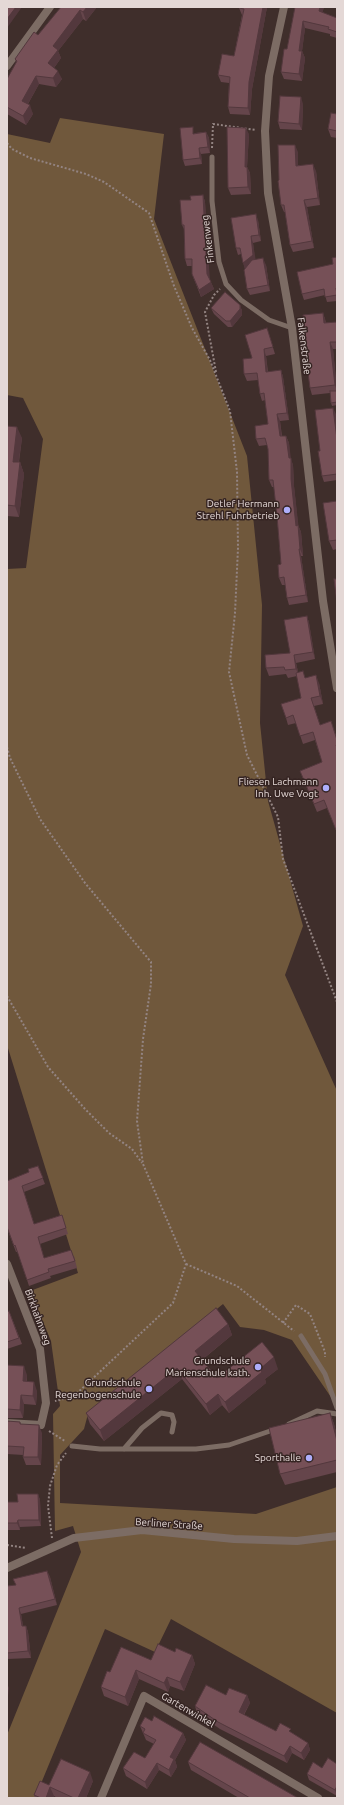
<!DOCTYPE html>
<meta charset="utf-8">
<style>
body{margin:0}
#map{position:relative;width:344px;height:1805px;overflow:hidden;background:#3f2e2b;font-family:Ubuntu,sans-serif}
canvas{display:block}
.frame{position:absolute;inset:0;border:8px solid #e4d8d6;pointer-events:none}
</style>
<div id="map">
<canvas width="344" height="1805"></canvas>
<div class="frame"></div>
</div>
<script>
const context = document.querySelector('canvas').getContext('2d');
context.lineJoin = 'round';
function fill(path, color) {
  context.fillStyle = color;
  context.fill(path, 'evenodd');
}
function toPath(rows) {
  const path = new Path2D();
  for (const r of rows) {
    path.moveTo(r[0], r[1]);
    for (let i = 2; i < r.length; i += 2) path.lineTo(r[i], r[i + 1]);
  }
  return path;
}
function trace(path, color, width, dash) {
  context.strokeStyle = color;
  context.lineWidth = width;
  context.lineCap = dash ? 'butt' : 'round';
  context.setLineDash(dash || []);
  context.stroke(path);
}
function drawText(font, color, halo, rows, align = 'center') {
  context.font = font + ' Ubuntu,sans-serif';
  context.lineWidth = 3;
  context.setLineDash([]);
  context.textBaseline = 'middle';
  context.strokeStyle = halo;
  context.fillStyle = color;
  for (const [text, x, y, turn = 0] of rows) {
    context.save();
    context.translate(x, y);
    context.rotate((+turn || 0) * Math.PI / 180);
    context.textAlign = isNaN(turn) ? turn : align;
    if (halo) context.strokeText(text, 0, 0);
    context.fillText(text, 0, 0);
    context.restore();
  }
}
fill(toPath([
 [60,118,164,134,154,219,247,456,262,605,260,723,268,801,303,926,285,975,337,1091,337,1406,292,1340,264,1330,240,1327,223,1304,88,1414,84,1429,60,1455,60,1503,256,1514,337,1487,337,1713,171,1619,155,1652,105,1629,35,1798,7,1798,7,1735,81,1552,73,1526,55,1531,53,1414,60,1406,51,1341,30,1291,78,1273,7,1045,7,569,26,568,43,439,23,398,7,395,7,134,50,143]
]), '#70583c');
trace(toPath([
 [7,143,12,149,30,158,86,174,104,182,149,213,174,286,192,328,210,360,230,411,237,472,238,548,235,613,229,672,247,755,278,817,283,859,337,1002],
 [212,148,213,124,256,130],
 [216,372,205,312,214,295,220,289],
 [7,747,10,758,40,819,85,883,151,962,151,984,143,1039,137,1121,143,1164,186,1264,173,1303,73,1397,55,1401],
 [7,996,48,1067,85,1109,109,1133,132,1149,142,1163],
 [186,1264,237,1286,294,1331],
 [283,1323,296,1305,310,1314,325,1352,325,1357],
 [49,1431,65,1441],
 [52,1538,48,1506,50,1486,57,1465,66,1453],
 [7,1545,26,1548]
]), '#938482', 2, [2, 2]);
trace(toPath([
 [212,157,212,201,219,262,226,284,241,300,269,320,292,328],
 [301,1336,325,1374,337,1408],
 [289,1424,317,1411,337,1414],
 [72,1446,100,1449,196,1449,229,1445,276,1429],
 [124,1449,142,1428,161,1413,172,1415,174,1422,172,1432]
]), '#7c6c64', 5);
trace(toPath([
 [284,7,269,76,265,131,268,193,292,328,323,601,337,688],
 [7,66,50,7],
 [7,1264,40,1349,46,1403,41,1425,7,1423],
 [7,1568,74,1538,142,1530,234,1539,297,1541,337,1536],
 [101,1798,144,1696,318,1798]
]), '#7c6c64', 8);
fill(toPath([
 [61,7,97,7,86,21,83,19,58,51,61,58,54,68,62,79,56,87,39,84,28,104,33,114,26,125,7,114,7,79,16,63,15,59,38,35],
 [240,7,267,7,252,89,250,115,230,114,228,107,229,83,221,82,218,75,234,56,242,15,239,8],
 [295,7,324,7,322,13,337,18,337,38,330,36,330,34,305,28,302,51,305,58,302,81,284,79,281,72,287,49],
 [303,104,302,130,280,129,278,122],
 [337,114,337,138,331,137,328,129],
 [206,132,209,138,210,153,201,154,202,164,185,166,183,160,195,133],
 [249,134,247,167,250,173,251,194,231,195,228,188],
 [298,152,298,165,316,171,320,205,307,207,314,248,293,252,290,245,285,212,284,212,281,205,279,180],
 [203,195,205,202,209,278,214,289,201,297,192,274,192,266,187,266,185,259,184,229,182,225,191,200],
 [258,220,261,241,253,243,255,260,266,265,270,291,250,295,247,289,245,269,241,254,238,255,236,248],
 [337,257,337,301,327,302,325,295,304,300,302,294,333,264],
 [240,305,242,311,242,315,232,327,228,327,214,314,211,308],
 [323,313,325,319,326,323,337,322,337,349,333,349,337,390,337,405,332,406,331,403,330,393,312,395,310,388,308,358],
 [267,328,275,354,266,356,268,372,281,370,283,377,289,420,280,421,282,436,286,436,289,443,290,458,293,465,294,486,298,525,301,532,303,556,301,556,308,602,289,605,287,598,285,585,282,585,279,578,281,564,277,516,274,487,272,487,269,480,268,449,267,445,259,446,256,439,268,424,265,400,262,401,260,394,258,380,247,381,244,374],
 [336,414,337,426,337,480,324,482,322,476,320,451],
 [7,426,22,438,19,462,20,462,24,474,19,517,7,516],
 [337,501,337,549,333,550,329,541],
 [307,616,309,623,315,659,296,663,298,672,305,678,319,683,323,704,314,706,320,725,331,721,337,739,337,832,327,808,317,812,300,771,322,762,315,740,303,744,296,723,288,725,286,718,301,698,297,676,288,678,286,674,269,676,266,668,290,653],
 [38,1166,45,1184,24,1192,34,1224,62,1215,68,1234,40,1244,44,1258,74,1256,77,1268,50,1276,51,1278,29,1286,18,1252,16,1252,7,1228,7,1181,29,1172],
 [9,1311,22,1344,7,1349,7,1312],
 [228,1324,232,1335,202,1360,217,1378,278,1369,265,1379,266,1383,229,1413,222,1405,210,1415,182,1379,104,1441,90,1424,86,1413],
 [7,1365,27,1375,27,1382,37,1391,36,1405,24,1404,23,1418,7,1418],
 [330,1413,334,1424,337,1436,337,1472,285,1485,280,1474],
 [7,1421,20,1422,21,1424,42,1433,41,1465,26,1465,23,1457,23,1455,7,1454],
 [38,1494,40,1500,41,1526,20,1527,20,1530,7,1530,7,1502,18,1502],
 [47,1571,50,1577,57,1605,21,1614,23,1626,26,1626,28,1632,31,1658,7,1659,7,1586,16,1585],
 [175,1652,192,1655,195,1664,184,1691,170,1686,168,1692,139,1679,128,1706,104,1696,101,1687,110,1672,151,1660],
 [226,1695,247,1695,250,1703,244,1715,276,1731,292,1733,308,1743,310,1750,304,1760,292,1753,287,1763,220,1729,197,1713,195,1706],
 [152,1721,183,1733,186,1740,175,1760,177,1767,171,1777,159,1770,147,1789,126,1776,123,1768,145,1758,154,1744,146,1740,140,1726],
 [328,1758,337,1796,309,1780,307,1774,322,1768],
 [188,1762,298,1798,239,1798,191,1770],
 [93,1781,86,1798,57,1798,54,1796,53,1798,35,1798,34,1795,49,1785]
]), '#65454b');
fill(toPath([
 [16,7,22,7,7,28,7,19],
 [87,7,97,7,86,21,83,12],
 [263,7,267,7,252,89,250,115,248,108,249,82],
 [320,7,324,7,321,18,319,11],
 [80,10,83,19,58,51,61,58,51,72,48,63,53,46],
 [303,21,305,28,302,51,305,58,302,81,299,74,299,51],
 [58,71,62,79,56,87,53,78],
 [36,76,39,84,25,109,22,101],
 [301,97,303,104,302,130,299,124],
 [30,105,33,114,26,125,23,116],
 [246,128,249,134,247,167,250,173,251,194,248,187,245,167],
 [206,132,209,138,210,153,208,147],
 [295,145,298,152,298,173,296,166],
 [199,148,201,154,202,164,200,158],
 [313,164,316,171,320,205,318,198],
 [203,195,205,202,210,281,207,274],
 [304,200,307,207,314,248,312,241],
 [256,214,258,220,261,241,259,235],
 [251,236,253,243,256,262,245,269,243,263],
 [263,258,266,265,270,291,268,285],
 [211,282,214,289,201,297,199,290],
 [240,305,242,311,242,315,232,327,230,321],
 [323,313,325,319,327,330,324,323],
 [330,342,333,349,337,391,335,385],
 [264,349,266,356,268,379,266,372],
 [281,370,283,377,289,420,287,413],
 [333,408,336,414,337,426,337,439],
 [277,414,280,421,282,443,280,436],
 [17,427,22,438,17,473,13,462],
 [286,436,289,443,291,459,291,458,293,465,294,486,299,530,298,525,301,532,303,556,300,549,296,526],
 [20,462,24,474,19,517,15,506],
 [299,549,301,556,308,602,306,595],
 [307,616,309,623,315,659,313,652],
 [294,655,296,663,299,676,296,669],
 [316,675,319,683,323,704,320,696],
 [228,1324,232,1335,199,1362,195,1351],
 [274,1357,278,1369,265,1379,266,1383,229,1413,225,1402,260,1369],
 [24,1366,27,1375,26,1390,23,1381],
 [177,1368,182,1379,104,1441,100,1430],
 [34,1382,37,1391,36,1405,33,1396],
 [218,1394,222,1405,210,1415,206,1404],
 [21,1395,24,1404,23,1418,20,1410],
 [330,1413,334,1424,337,1436,337,1441],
 [39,1425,42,1433,41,1465,38,1457],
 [38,1494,40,1500,41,1526,39,1520],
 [18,1520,20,1527,20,1530,17,1523],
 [47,1571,50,1577,57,1605,55,1599],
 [19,1608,21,1614,24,1632,22,1626],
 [26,1626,28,1632,31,1658,28,1651],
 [192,1655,195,1664,184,1691,180,1682],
 [136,1670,139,1679,128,1706,125,1697],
 [167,1677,170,1686,168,1692,164,1683],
 [7,1683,9,1688,7,1704],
 [247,1695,250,1703,241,1719,239,1712],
 [183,1733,186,1740,175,1760,177,1767,171,1777,169,1770,170,1757],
 [308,1743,310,1750,304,1760,301,1753],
 [290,1746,292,1753,287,1763,284,1756],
 [157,1763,159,1770,147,1789,145,1782],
 [90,1772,93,1781,86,1798,78,1798],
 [337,1786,337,1796,335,1790],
 [50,1787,54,1796,53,1798,46,1798]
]), '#53383d');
const building = toPath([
 [7,7,16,7,7,19,7,7],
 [61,7,87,7,83,12,80,10,53,46,58,50,48,63,58,71,53,78,36,76,22,101,30,105,23,116,7,107,7,79,17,61,15,59,34,32,38,35,61,7],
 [240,7,263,7,249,82,248,108,228,107,230,77,218,75,222,54,234,56,244,9,239,8,240,7],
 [295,7,320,7,319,11,337,18,337,32,328,29,329,27,303,21,299,51,302,51,299,74,281,72,284,49,287,49,295,7],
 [280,96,301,97,299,124,278,122,280,96],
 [331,113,337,114,337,131,328,129,331,113],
 [193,127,193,134,206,132,208,147,199,148,200,158,183,160,180,128,193,127],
 [227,127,246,128,245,167,247,167,248,187,228,188,227,127],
 [278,145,295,145,296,166,313,164,318,198,304,200,312,241,290,245,284,205,281,205,278,181,279,180,278,145],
 [203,195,207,274,211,282,199,290,192,274,192,259,185,259,184,225,182,225,180,200,191,200,190,196,203,195],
 [256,214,259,235,251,236,253,255,243,263,240,248,236,248,231,218,256,214],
 [337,257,337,288,336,288,337,295,325,297,324,289,302,294,297,272,333,264,332,258,337,257],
 [263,258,268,285,247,289,244,270,252,260,263,258],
 [225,292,240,305,240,309,230,321,226,321,211,308,225,292],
 [323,313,324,323,337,322,337,342,330,342,335,385,310,388,306,358,308,358,303,315,323,313],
 [267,328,273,347,264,349,266,372,281,370,287,413,277,414,280,436,286,436,289,458,291,458,291,479,296,526,298,525,300,549,299,549,306,595,287,598,284,577,279,578,278,565,281,564,277,516,273,480,269,480,268,449,265,438,256,439,255,426,268,424,264,393,260,394,257,373,244,374,243,359,252,358,245,335,267,328],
 [330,391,337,391,337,402,331,403,330,391],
 [333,408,337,439,337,474,322,476,318,451,320,451,315,410,333,408],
 [7,426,17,427,13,462,20,462,15,506,7,505,7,426],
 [337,501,337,540,329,541,323,503,337,501],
 [334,579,337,579,337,603,334,579],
 [307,616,313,652,294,655,296,669,285,670,284,667,266,668,265,655,290,653,284,620,307,616],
 [303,671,305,678,316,675,320,696,311,698,320,725,331,721,337,740,337,744,336,745,337,747,337,830,336,830,324,800,314,804,300,771,322,762,313,732,300,736,293,715,286,718,281,704,301,698,296,673,303,671],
 [38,1166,43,1178,22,1186,34,1224,62,1215,66,1228,38,1237,44,1258,71,1250,75,1261,48,1269,49,1272,27,1280,15,1245,14,1246,7,1227,7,1181,29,1172,28,1169,38,1166],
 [216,1308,228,1324,195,1351,217,1378,262,1342,274,1357,260,1369,262,1372,225,1402,218,1394,206,1404,177,1368,100,1430,86,1413,216,1308],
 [9,1311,19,1338,7,1342,7,1312,9,1311],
 [7,1365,24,1366,23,1381,34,1382,33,1396,21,1395,20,1410,7,1409,7,1365],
 [330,1413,337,1441,337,1460,280,1474,269,1428,330,1413],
 [7,1421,20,1422,20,1424,39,1425,38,1457,23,1457,24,1447,7,1446,7,1421],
 [17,1494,38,1494,39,1520,18,1520,17,1523,7,1523,7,1502,18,1502,17,1494],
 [47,1571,55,1599,19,1608,22,1626,26,1626,28,1651,7,1653,7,1586,16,1585,13,1579,47,1571],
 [158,1644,175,1652,176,1648,192,1655,180,1682,167,1677,164,1683,136,1670,125,1697,101,1687,107,1671,110,1672,121,1647,151,1660,158,1644],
 [206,1685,226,1695,229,1688,247,1695,239,1712,276,1731,280,1723,291,1729,289,1731,308,1743,301,1753,290,1746,284,1756,218,1722,195,1706,206,1685],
 [154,1716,183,1733,170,1757,174,1759,169,1770,157,1763,145,1782,123,1768,134,1752,145,1758,156,1740,143,1733,145,1729,140,1726,145,1717,152,1721,154,1716],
 [200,1742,298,1798,250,1798,188,1762,200,1742],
 [328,1758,337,1764,337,1786,335,1790,307,1774,313,1762,322,1768,328,1758],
 [61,1759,90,1772,78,1798,74,1798,50,1787,46,1798,41,1798,34,1795,40,1781,49,1785,61,1759]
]);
fill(building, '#765057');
trace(building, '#53383d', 1);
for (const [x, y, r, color] of [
 [287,510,4,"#aeaefb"],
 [326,788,4,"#aeaefb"],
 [258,1367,4,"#aeaefb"],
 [149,1389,4,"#aeaefb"],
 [309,1458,4,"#aeaefb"]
]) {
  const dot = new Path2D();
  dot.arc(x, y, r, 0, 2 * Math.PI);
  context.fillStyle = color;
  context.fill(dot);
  trace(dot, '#352422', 1.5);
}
drawText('10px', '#e4d8d6', '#352422', [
 ["Finkenweg",208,239,-97],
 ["Falkenstraße",304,346,83],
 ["Birkhahnweg",38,1317,70],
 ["Berliner Straße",169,1524,4],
 ["Gartenwinkel",188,1710,30]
]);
drawText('10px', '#e4d8d6', '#352422', [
 ["Detlef Hermann",279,504],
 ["Strehl Fuhrbetrieb",279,516],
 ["Fliesen Lachmann",318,782],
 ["Inh. Uwe Vogt",318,794],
 ["Grundschule",250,1361],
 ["Marienschule kath.",250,1373],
 ["Grundschule",141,1383],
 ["Regenbogenschule",141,1395],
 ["Sporthalle",301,1458]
], 'right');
</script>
